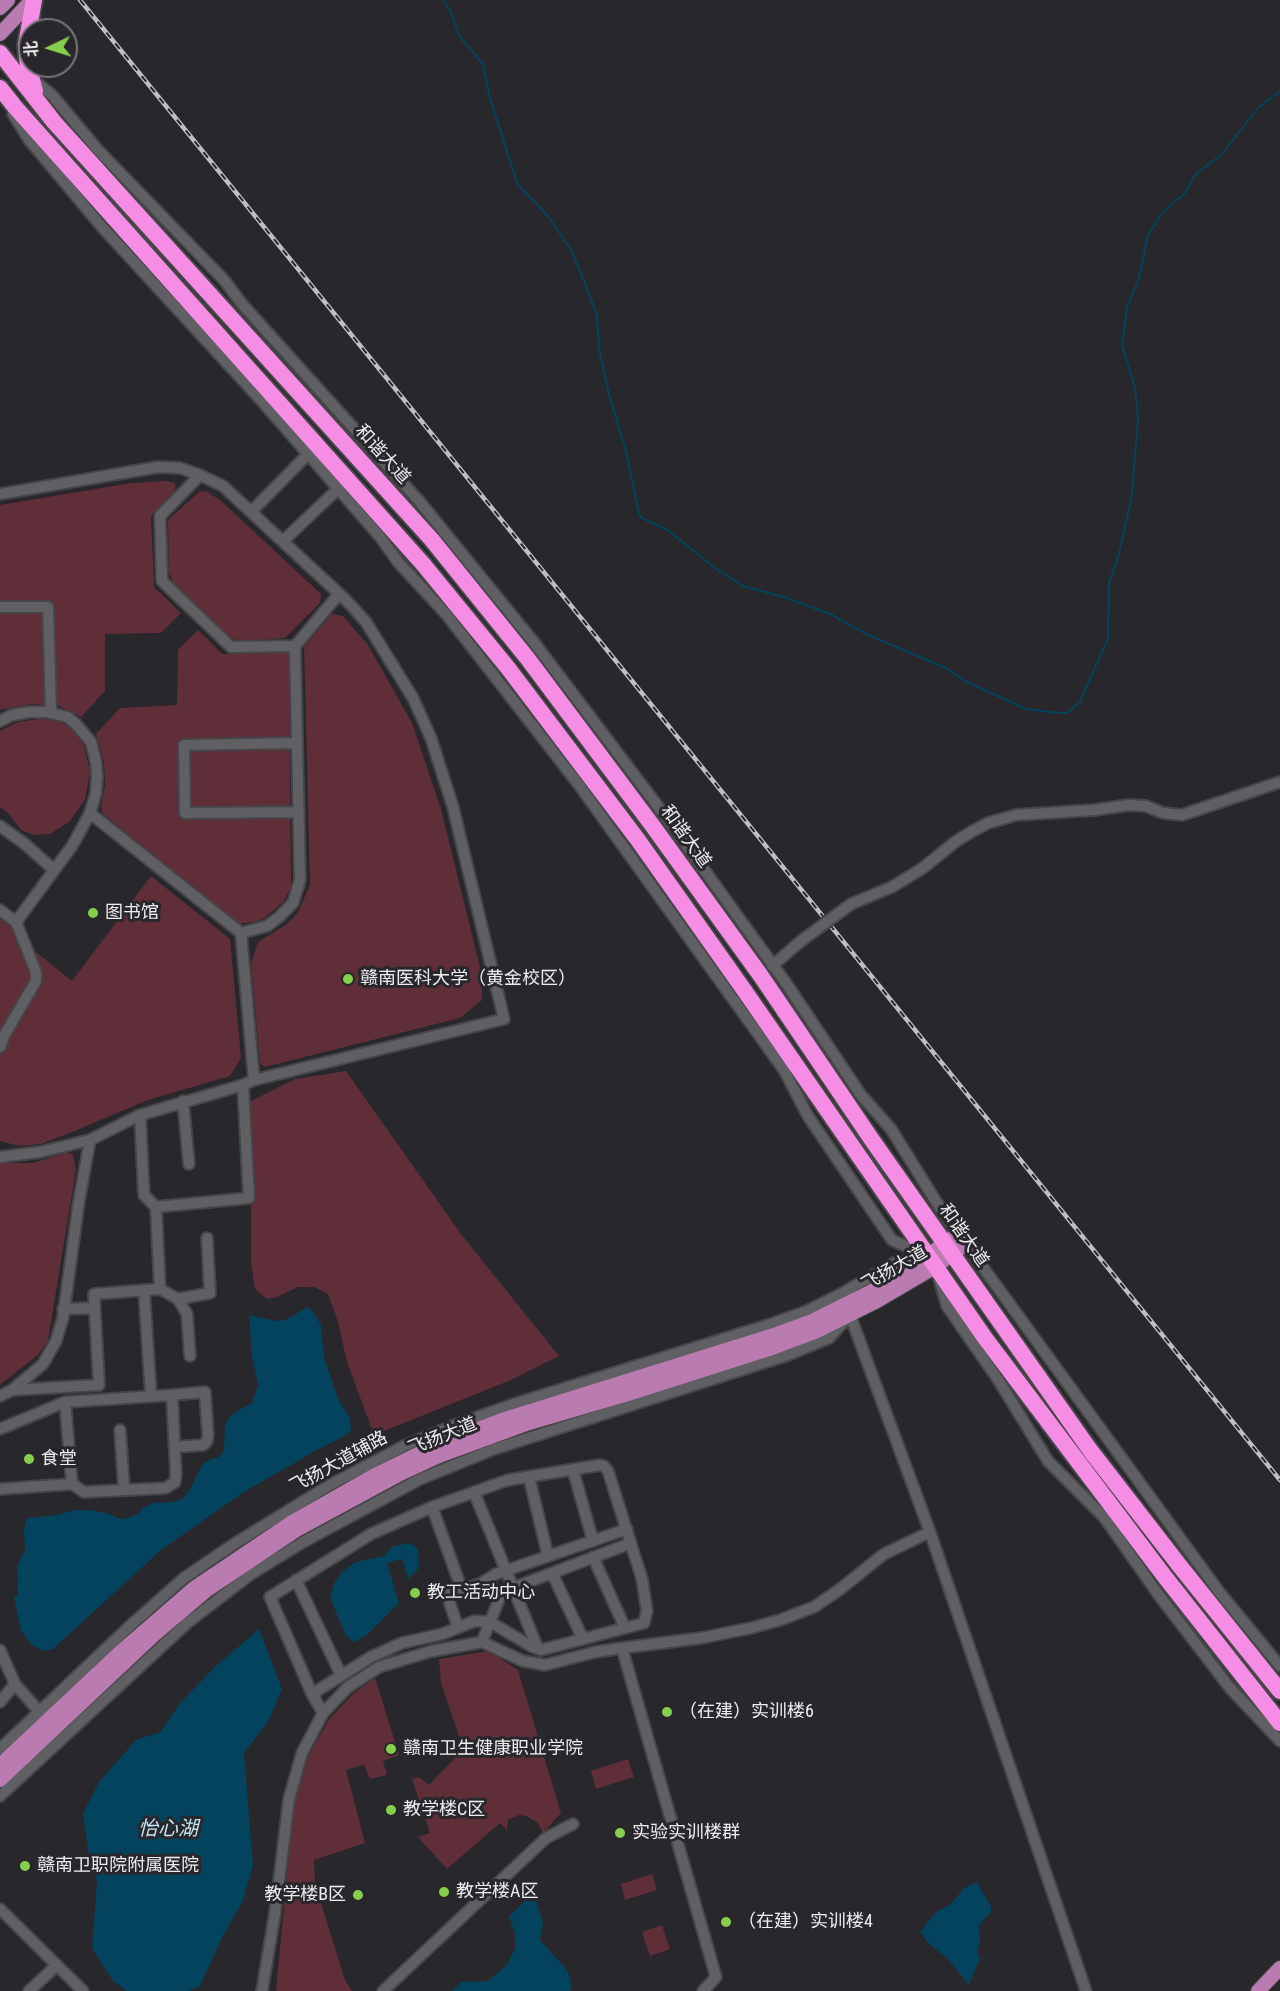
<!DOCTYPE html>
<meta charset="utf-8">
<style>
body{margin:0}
#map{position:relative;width:1280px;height:1991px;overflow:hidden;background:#28272b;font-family:"Roboto Condensed","Noto Sans SC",sans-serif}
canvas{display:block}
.north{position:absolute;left:18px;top:18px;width:60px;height:60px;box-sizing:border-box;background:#28272b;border:2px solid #777679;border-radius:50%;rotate:266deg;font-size:16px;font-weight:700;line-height:24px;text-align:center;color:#ededef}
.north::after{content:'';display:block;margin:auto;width:21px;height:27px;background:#85cf4c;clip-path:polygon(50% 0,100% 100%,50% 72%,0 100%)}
</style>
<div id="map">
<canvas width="1280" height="1991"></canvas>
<div class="north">北</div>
</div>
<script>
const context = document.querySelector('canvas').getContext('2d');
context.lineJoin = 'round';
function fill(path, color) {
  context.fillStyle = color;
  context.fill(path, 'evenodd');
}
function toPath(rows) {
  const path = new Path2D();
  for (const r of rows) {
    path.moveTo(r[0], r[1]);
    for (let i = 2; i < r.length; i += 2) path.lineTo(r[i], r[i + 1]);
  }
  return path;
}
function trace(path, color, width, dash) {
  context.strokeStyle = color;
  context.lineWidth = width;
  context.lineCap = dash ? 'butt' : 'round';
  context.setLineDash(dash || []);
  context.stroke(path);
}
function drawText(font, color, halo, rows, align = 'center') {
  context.font = font + ' "Roboto Condensed","Noto Sans SC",sans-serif';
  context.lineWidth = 6;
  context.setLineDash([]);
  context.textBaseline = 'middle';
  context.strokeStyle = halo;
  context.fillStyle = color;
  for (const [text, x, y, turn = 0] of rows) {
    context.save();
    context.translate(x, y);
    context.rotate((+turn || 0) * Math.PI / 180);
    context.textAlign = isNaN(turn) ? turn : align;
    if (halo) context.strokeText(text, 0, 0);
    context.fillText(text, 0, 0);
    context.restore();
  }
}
fill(toPath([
 [166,481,175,483,175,493,151,516,154,587,181,613,161,633,105,634,105,691,81,717,59,706,30,704,0,710,0,505,132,483],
 [206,491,220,500,321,594,320,603,285,638,238,641,230,637,173,583,169,572,168,520,199,492],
 [332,614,343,616,368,645,412,723,441,809,482,975,482,1000,460,1018,265,1067,260,1063,251,963,258,942,287,924,298,912,310,885,304,646],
 [198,630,222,654,289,652,291,888,283,902,263,919,255,922,236,924,102,813,101,806,105,786,104,761,96,734,120,708,177,705,178,650],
 [40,719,54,720,68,726,77,735,84,746,90,772,85,799,70,821,50,834,34,835,21,830,9,814,0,807,0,731,18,722],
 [151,876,230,939,241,1058,230,1076,148,1100,65,1135,41,1144,19,1146,0,1141,0,919,11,927,36,952,72,981],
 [346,1071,461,1234,559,1356,511,1380,374,1435,347,1362,338,1322,328,1294,314,1287,298,1287,277,1297,267,1299,255,1289,251,1262,251,1101,295,1079],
 [67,1152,73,1155,76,1170,48,1340,39,1354,0,1385,0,1163,33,1163],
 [489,1651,518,1670,561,1813,543,1833,538,1823,526,1816,519,1815,508,1820,507,1830,500,1823,447,1869,418,1837,430,1833,412,1779,419,1777,429,1785,454,1759,449,1751,463,1748,441,1683,439,1659],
 [375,1678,399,1755,383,1761,387,1775,370,1779,364,1765,346,1770,365,1843,314,1860,315,1884,345,1980,352,1991,276,1991,293,1809,299,1779,311,1751,330,1718,354,1693],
 [628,1759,634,1777,596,1789,591,1771],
 [652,1874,657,1890,625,1900,621,1884],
 [662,1925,670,1949,650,1956,642,1932]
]), '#5f2e39');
fill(toPath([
 [308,1307,315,1315,321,1325,324,1358,339,1401,350,1418,351,1430,345,1436,317,1450,244,1492,161,1550,53,1649,43,1651,33,1646,21,1631,14,1597,18,1596,17,1565,25,1550,24,1529,27,1518,57,1515,74,1510,90,1510,107,1513,120,1519,128,1518,138,1514,143,1508,153,1503,172,1502,182,1499,189,1491,202,1465,209,1460,219,1457,224,1451,225,1426,228,1419,234,1413,252,1403,258,1385,252,1358,249,1315,276,1321,287,1319],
 [409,1543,415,1546,418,1551,419,1561,418,1569,408,1579,402,1559,387,1563,399,1603,367,1635,354,1642,346,1636,330,1598,334,1583,342,1572,356,1562,384,1556,393,1546],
 [259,1629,282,1689,269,1720,244,1753,253,1866,242,1903,223,1936,200,1986,189,1991,127,1991,113,1981,92,1948,97,1882,88,1849,83,1814,99,1782,136,1740,160,1732,180,1703,217,1665],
 [977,1882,991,1907,991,1912,979,1925,980,1941,977,1952,980,1958,969,1985,948,1959,927,1942,920,1932,936,1912,951,1904,964,1888],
 [536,1900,543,1922,540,1940,568,1971,572,1985,570,1991,452,1991,461,1982,488,1981,506,1966,515,1949,515,1934,509,1916,525,1901]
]), '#04435d');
trace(toPath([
 [443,0,450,10,460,37,483,64,490,99,518,185,548,216,571,250,584,281,597,315,599,349,610,398,625,447,640,517,669,531,715,568,743,586,784,597,830,614,868,635,946,668,965,681,1026,709,1049,712,1067,713,1080,702,1108,638,1109,583,1118,557,1132,496,1138,417,1135,388,1122,344,1127,308,1139,278,1148,235,1163,212,1184,194,1196,174,1222,154,1258,108,1280,91]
]), '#04435d', 2);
const minor = toPath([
 [31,78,52,95,98,150,225,281,242,304,420,502,536,645,666,817,786,983,861,1095,891,1129,935,1200,966,1244,1220,1593,1280,1666],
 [13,114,30,141,102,227,260,399,381,538,398,562,446,614,579,785,784,1070,808,1116,892,1240,927,1256],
 [200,475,160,516,162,581,231,647,295,646,339,594],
 [0,494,158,467,180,468,200,475,223,486,347,601,366,622,413,698,431,738,453,807,504,1019,254,1080,243,1085,140,1115,90,1140,79,1201,63,1318,56,1341,43,1364,12,1390,0,1396],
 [251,512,312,450],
 [283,541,341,486],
 [0,607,48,607,51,712],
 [0,721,12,715,29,712,47,712,67,717,76,724,91,742,96,762,97,777,96,793,90,813,81,830,72,846,16,922,36,972,36,981,5,1034,0,1047],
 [297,743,184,745,185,813,299,812],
 [90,813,241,933,267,926,279,917,293,903,300,880,295,646],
 [0,826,25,844,54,870],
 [851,904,892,887,923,868,955,842,971,832,988,823,1016,815,1094,810,1129,805,1146,806,1163,813,1182,815,1280,782],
 [0,910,16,922],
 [241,933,254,1080],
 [772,966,801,941],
 [183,1101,189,1164],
 [140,1115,144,1195,156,1207],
 [0,1157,40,1152,90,1140],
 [939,1278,947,1306,999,1381,1048,1461,1104,1517,1158,1594,1230,1688,1280,1741],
 [160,1289,178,1299,187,1314,190,1356],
 [144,1290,151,1396],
 [178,1299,210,1293,207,1238],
 [63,1309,95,1308],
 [12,1390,99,1385,94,1294,160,1289,156,1207,249,1198,243,1085],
 [172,1395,205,1392,208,1435,207,1441,203,1445,176,1447],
 [65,1402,72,1484],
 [0,1429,65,1402,172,1395,176,1474,175,1482,166,1488,84,1492,72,1484,0,1489],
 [120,1430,124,1489],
 [573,1470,593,1541],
 [529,1477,548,1556],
 [474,1492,538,1649],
 [432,1507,462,1590],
 [593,1557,625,1628],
 [552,1573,583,1639],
 [296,1580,341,1675],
 [480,1584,496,1574,627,1529],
 [458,1627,447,1595,480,1584,502,1592],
 [622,1648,701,1638,751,1628,780,1620,814,1607,839,1590,884,1554,930,1532],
 [0,1650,15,1684],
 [312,1694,371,1657,402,1643,442,1634,475,1621,490,1622,502,1592,631,1543],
 [0,1702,15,1684,45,1718],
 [323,1713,312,1694,270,1597,371,1534,432,1507,508,1480,600,1465,604,1466,608,1471,642,1579,647,1611,644,1623,541,1650,531,1646,490,1622,482,1642],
 [0,1749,131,1625,184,1578,234,1544,330,1485,404,1446,455,1425,514,1404,768,1325,807,1311,839,1295,894,1263,921,1258],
 [0,1796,187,1623,251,1574,303,1542,420,1479,494,1449,788,1355,829,1338,850,1315,930,1532,1086,1991],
 [0,1909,83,1991],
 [29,1991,57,1965],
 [262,1991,275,1913,289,1799,302,1753,323,1713,348,1687,379,1667,432,1651,482,1642,523,1661,545,1665,595,1652,622,1648,716,1977,703,1991],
 [383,1991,546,1838,573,1824]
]);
const major = toPath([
 [0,8,8,0],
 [0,34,32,0],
 [0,1765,118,1654,194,1588,292,1522,373,1476,436,1445,502,1420,774,1335,812,1321,872,1291,927,1256,959,1233],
 [0,1780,154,1635,207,1590,298,1529,398,1475,439,1456,529,1423,628,1394,775,1347,815,1332,877,1301,935,1267,966,1244],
 [1258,1991,1280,1968]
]);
const highway = toPath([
 [34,0,26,45,28,66,35,91],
 [0,53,54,122,432,540,528,659,652,825,761,976,872,1140,1090,1450,1179,1565,1280,1691],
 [0,88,15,107,423,564,508,668,638,840,744,990,985,1338,1165,1577,1280,1723]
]);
trace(minor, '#464548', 14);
trace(major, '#464548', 16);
trace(highway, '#464548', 20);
trace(minor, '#605f63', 10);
trace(major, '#ba7bb1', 14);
trace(highway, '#f68de5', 16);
const rail = toPath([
 [80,0,1280,1480]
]);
trace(rail, '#bfbfc1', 4.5);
trace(rail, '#28272b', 2, [7]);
const minorBridge = toPath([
 [801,941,851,904]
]);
trace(minorBridge, '#464548', 14, []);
trace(minorBridge, '#605f63', 10);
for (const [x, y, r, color] of [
 [93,913,6,"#85cf4c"],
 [348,979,6,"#85cf4c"],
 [29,1459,6,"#85cf4c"],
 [415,1593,6,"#85cf4c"],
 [667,1712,6,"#85cf4c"],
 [391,1749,6,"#85cf4c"],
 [391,1810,6,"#85cf4c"],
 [620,1833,6,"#85cf4c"],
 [25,1866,6,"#85cf4c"],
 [444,1892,6,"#85cf4c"],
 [358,1895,6,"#85cf4c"],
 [726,1922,6,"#85cf4c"]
]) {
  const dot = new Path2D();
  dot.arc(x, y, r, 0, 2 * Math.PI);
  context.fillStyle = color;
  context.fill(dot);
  trace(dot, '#28272b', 2);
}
drawText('18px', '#ededef', '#28272b', [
 ["和谐大道",382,455,48],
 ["和谐大道",685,837,54],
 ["和谐大道",963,1236,55],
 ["飞扬大道",895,1269,-30],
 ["飞扬大道",443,1437,-22],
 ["飞扬大道辅路",339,1463,-29]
]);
drawText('18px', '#ededef', '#28272b', [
 ["图书馆",105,913],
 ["赣南医科大学（黄金校区）",360,979],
 ["食堂",41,1459],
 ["教工活动中心",427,1593],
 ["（在建）实训楼6",679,1712],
 ["赣南卫生健康职业学院",403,1749],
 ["教学楼C区",403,1810],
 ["实验实训楼群",632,1833],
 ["赣南卫职院附属医院",37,1866],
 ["教学楼A区",456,1892],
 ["教学楼B区",346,1895,"right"],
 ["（在建）实训楼4",738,1922]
], 'left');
drawText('italic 20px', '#c4e3f5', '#28272b', [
 ["怡心湖",168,1830]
]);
</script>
